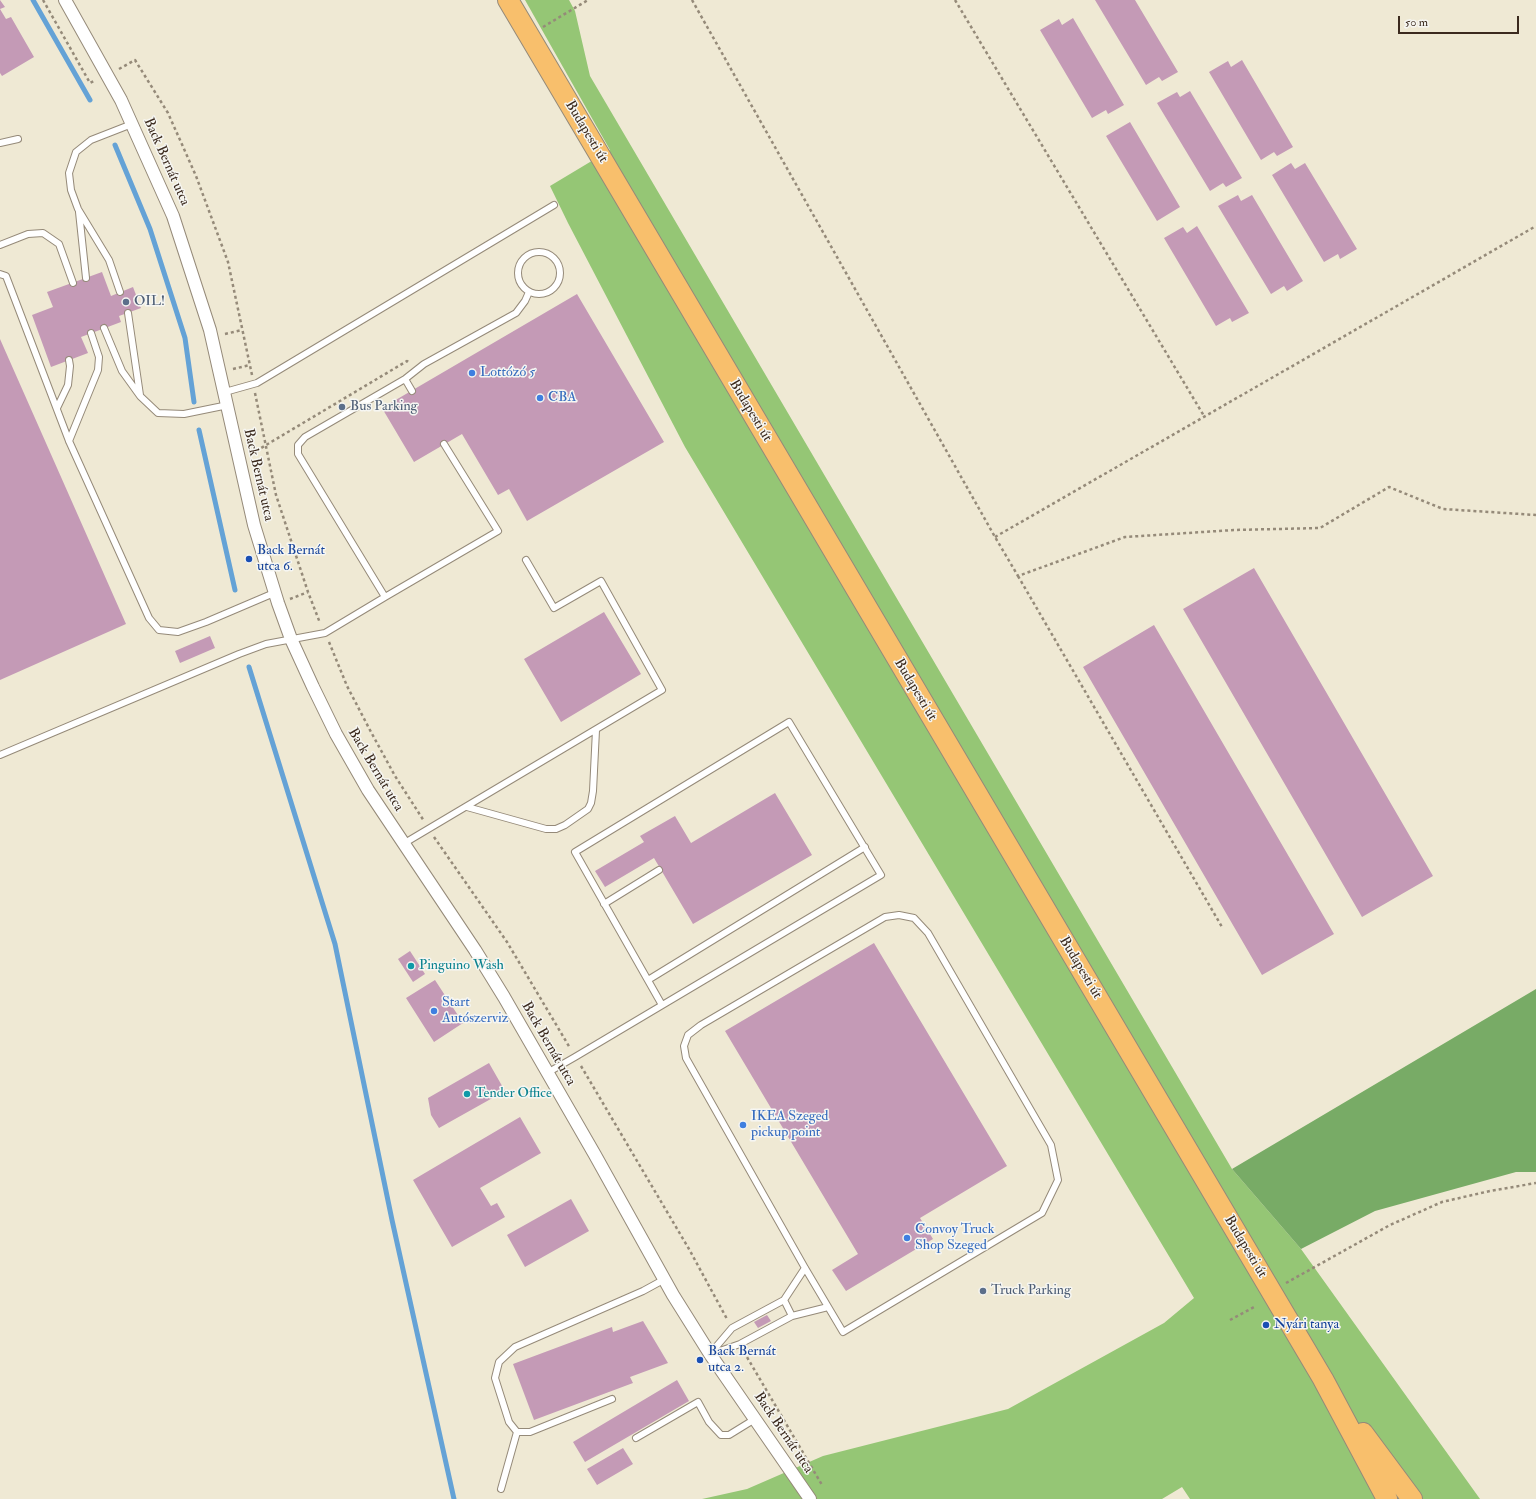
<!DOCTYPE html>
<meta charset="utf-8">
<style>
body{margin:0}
#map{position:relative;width:1536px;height:1499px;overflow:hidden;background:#efe9d4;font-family:"IM FELL Double Pica",serif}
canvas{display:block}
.scale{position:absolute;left:1398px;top:16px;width:121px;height:18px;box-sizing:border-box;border:2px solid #3b2a1e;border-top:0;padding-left:5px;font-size:12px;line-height:14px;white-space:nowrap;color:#3b2a1e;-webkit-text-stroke:3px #f6f6f2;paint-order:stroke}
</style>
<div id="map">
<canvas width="1536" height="1499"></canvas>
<div class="scale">50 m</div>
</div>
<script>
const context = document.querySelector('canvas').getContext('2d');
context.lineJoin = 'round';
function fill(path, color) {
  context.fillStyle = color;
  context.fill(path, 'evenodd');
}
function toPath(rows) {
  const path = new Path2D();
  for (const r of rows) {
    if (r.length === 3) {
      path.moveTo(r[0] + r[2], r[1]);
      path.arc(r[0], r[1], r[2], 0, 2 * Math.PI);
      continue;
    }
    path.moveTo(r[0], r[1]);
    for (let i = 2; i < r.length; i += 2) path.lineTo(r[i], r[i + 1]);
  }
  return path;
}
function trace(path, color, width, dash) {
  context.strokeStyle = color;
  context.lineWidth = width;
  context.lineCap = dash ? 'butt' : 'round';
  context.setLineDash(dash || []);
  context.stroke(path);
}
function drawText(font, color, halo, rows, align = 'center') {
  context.font = font + ' "IM FELL Double Pica",serif';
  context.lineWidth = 3;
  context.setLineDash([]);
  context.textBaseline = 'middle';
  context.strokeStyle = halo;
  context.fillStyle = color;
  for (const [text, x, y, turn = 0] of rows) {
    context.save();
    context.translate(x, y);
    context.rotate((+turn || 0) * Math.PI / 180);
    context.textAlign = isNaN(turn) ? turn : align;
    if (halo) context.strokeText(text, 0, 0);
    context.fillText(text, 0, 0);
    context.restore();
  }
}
fill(toPath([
 [525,0,569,0,575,11,590,76,1232,1169,1301,1249,1480,1499,1190,1499,1182,1487,1162,1499,702,1499,747,1489,823,1456,1008,1409,1164,1323,1194,1298,685,447,568,223,550,186,610,150]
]), '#95c675');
fill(toPath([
 [1536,989,1536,1172,1516,1172,1375,1211,1301,1249,1232,1169]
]), '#78ab66');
trace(toPath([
 [33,0,90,100],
 [115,145,150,229,185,338,194,402],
 [199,430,235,590],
 [249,667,335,944,392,1220,454,1499]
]), '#64a2d6', 5);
fill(toPath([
 [0,0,5,7,0,9,6,19,11,17,34,57,2,76,0,73],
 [1095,0,1135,0,1178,72,1162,81,1159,77,1146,85],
 [1073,18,1124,105,1108,114,1106,110,1092,118,1040,30,1059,19,1062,25],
 [1242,60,1293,147,1277,156,1274,152,1261,160,1209,72,1228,61,1231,67],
 [1190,91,1242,178,1226,187,1223,183,1210,191,1157,103,1177,92,1180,97],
 [1130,122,1180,207,1157,221,1106,136],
 [1291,163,1295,169,1305,163,1357,249,1340,259,1338,254,1324,262,1272,175],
 [1238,195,1241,201,1252,195,1303,281,1287,291,1284,286,1271,294,1218,206],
 [1197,226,1249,313,1232,322,1230,318,1216,326,1164,238,1183,227,1187,233],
 [102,272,111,296,133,287,141,308,119,316,121,322,81,337,88,353,51,367,32,315,53,307,47,292],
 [577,294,664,442,527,521,509,489,498,495,462,434,414,462,382,408],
 [0,339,126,624,0,680],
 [1254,568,1433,876,1362,917,1183,609],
 [604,612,641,674,561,722,524,659],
 [1154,625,1334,934,1262,975,1083,667],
 [210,636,215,648,180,663,175,651],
 [775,793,812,855,693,924,654,858,605,887,595,871,644,842,640,836,675,816,691,843],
 [874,943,1007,1166,920,1218,933,1239,846,1291,832,1270,858,1254,725,1031],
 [410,951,425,974,413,982,398,959],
 [435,980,463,1023,434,1042,406,998],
 [489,1063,505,1091,439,1128,431,1115,428,1098],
 [520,1117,541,1153,480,1188,491,1206,497,1203,505,1217,452,1247,413,1180],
 [571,1199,589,1231,525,1267,507,1235],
 [767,1315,771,1321,758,1328,754,1322],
 [643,1321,668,1363,630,1377,633,1383,534,1420,513,1364,612,1327,613,1332],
 [677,1380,689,1401,585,1462,573,1442],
 [623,1448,633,1464,597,1485,587,1469]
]), '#c49ab6');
const service = toPath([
 [0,143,18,139],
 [79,212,86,278],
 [0,245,28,234,43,233,59,244,73,283],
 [539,273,21],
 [0,274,6,276,69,441,149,618,159,630,178,632,206,622,274,593],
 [120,292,109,260,78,209,71,190,69,173,76,152,91,140,132,124],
 [128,313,140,395],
 [104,328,122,371,140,396,158,413,184,414,228,405],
 [405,379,412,391],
 [225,392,257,383,554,205],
 [57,408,68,385,70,366,69,360],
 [69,441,98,370,99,357,91,333],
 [385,597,498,531,444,444],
 [0,755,239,654,266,644,325,633,385,597,298,454,298,445,305,437,405,379,424,364,516,313,525,301,529,292],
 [467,807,546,829,556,829,565,825,588,809,591,803,593,791,596,730],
 [403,844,662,690,601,581,554,608,526,560],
 [604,904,659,870],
 [899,915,914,918,928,933,1051,1145,1058,1180,1042,1213,843,1332,805,1268,686,1058,684,1046,688,1035,701,1025,885,917,899,915],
 [648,980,865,847],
 [547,1073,575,1057,881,875,789,722,575,852,662,1005],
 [784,1300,792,1316],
 [710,1354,732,1328,784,1300,805,1268],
 [711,1354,740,1344,792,1316,828,1307],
 [612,1399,530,1432,517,1432,509,1422,495,1378,499,1362,515,1347,643,1291,665,1279],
 [636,1438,698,1402,709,1422,721,1435,729,1435,755,1419],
 [501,1489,517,1432]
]);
const minor = toPath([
 [65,0,121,100,173,216,210,330,254,525,278,603,291,639,313,687,336,734,368,790,475,950,504,997,595,1155,673,1295,710,1354,810,1499]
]);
const primary = toPath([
 [508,0,1323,1379,1387,1499],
 [1363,1433,1412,1499]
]);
trace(service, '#958a79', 8);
trace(minor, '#958a79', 14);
trace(primary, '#958a79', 22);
trace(toPath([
 [43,0,90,83,94,81],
 [692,0,995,537,1018,576,1125,537,1234,530,1320,528,1389,487,1443,509,1536,515],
 [955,0,1204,416],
 [543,27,588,0],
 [119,69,135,60,168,113,196,176,228,262,252,375],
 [225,334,242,330],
 [233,369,250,365],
 [255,393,276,495,308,592,320,623],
 [251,454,407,361,409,362],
 [995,537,1536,226],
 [1018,576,1222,927],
 [290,599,308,592],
 [329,642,347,686,371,732,395,776,424,821],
 [434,837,507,942,570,1048],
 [581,1066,689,1249,727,1319],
 [1286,1283,1390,1225,1442,1202,1490,1191,1536,1183],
 [1230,1320,1256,1306],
 [744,1352,822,1485]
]), '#958a79', 2.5, [3, 3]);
trace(service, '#fff', 6);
trace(minor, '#fff', 12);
trace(primary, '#f8bf6c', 20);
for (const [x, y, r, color] of [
 [126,302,4,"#5c6f8a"],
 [472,373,4,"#3f7fe0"],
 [540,398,4,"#3f7fe0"],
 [342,407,4,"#5c6f8a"],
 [249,559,4,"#1a4fb4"],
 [411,966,4,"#0f9aa8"],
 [434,1011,4,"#3f7fe0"],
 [467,1094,4,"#0f9aa8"],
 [743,1125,4,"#3f7fe0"],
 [907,1238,4,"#3f7fe0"],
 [983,1291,4,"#5c6f8a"],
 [1266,1325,4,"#1a4fb4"],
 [700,1360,4,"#1a4fb4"]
]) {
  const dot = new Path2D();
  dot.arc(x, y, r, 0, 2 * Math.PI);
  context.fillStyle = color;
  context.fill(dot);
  trace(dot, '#f6f6f2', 1.5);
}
drawText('14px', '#3b2a1e', '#f6f6f2', [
 ["Budapesti út",586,132,59],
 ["Back Bernát utca",166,162,66],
 ["Budapesti út",750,411,59],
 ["Back Bernát utca",258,475,77],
 ["Budapesti út",915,690,59],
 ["Back Bernát utca",375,770,59],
 ["Budapesti út",1080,968,59],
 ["Back Bernát utca",548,1044,60],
 ["Budapesti út",1245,1247,59],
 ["Back Bernát utca",783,1433,56]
]);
drawText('14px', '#4e5e75', '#f6f6f2', [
 ["OIL!",134,302],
 ["Bus Parking",350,407],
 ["Truck Parking",991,1291]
], 'left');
drawText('14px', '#366cbe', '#f6f6f2', [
 ["Lottózó 5",480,373],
 ["CBA",548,398],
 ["Start",442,1003],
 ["Autószerviz",442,1019],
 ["IKEA Szeged",751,1117],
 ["pickup point",751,1133],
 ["Convoy Truck",915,1230],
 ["Shop Szeged",915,1246]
], 'left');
drawText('14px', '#164399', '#f6f6f2', [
 ["Back Bernát",257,551],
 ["utca 6.",257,567],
 ["Nyári tanya",1274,1325],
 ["Back Bernát",708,1352],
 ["utca 2.",708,1368]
], 'left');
drawText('14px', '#0d838f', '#f6f6f2', [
 ["Pinguino Wash",419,966],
 ["Tender Office",475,1094]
], 'left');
</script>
